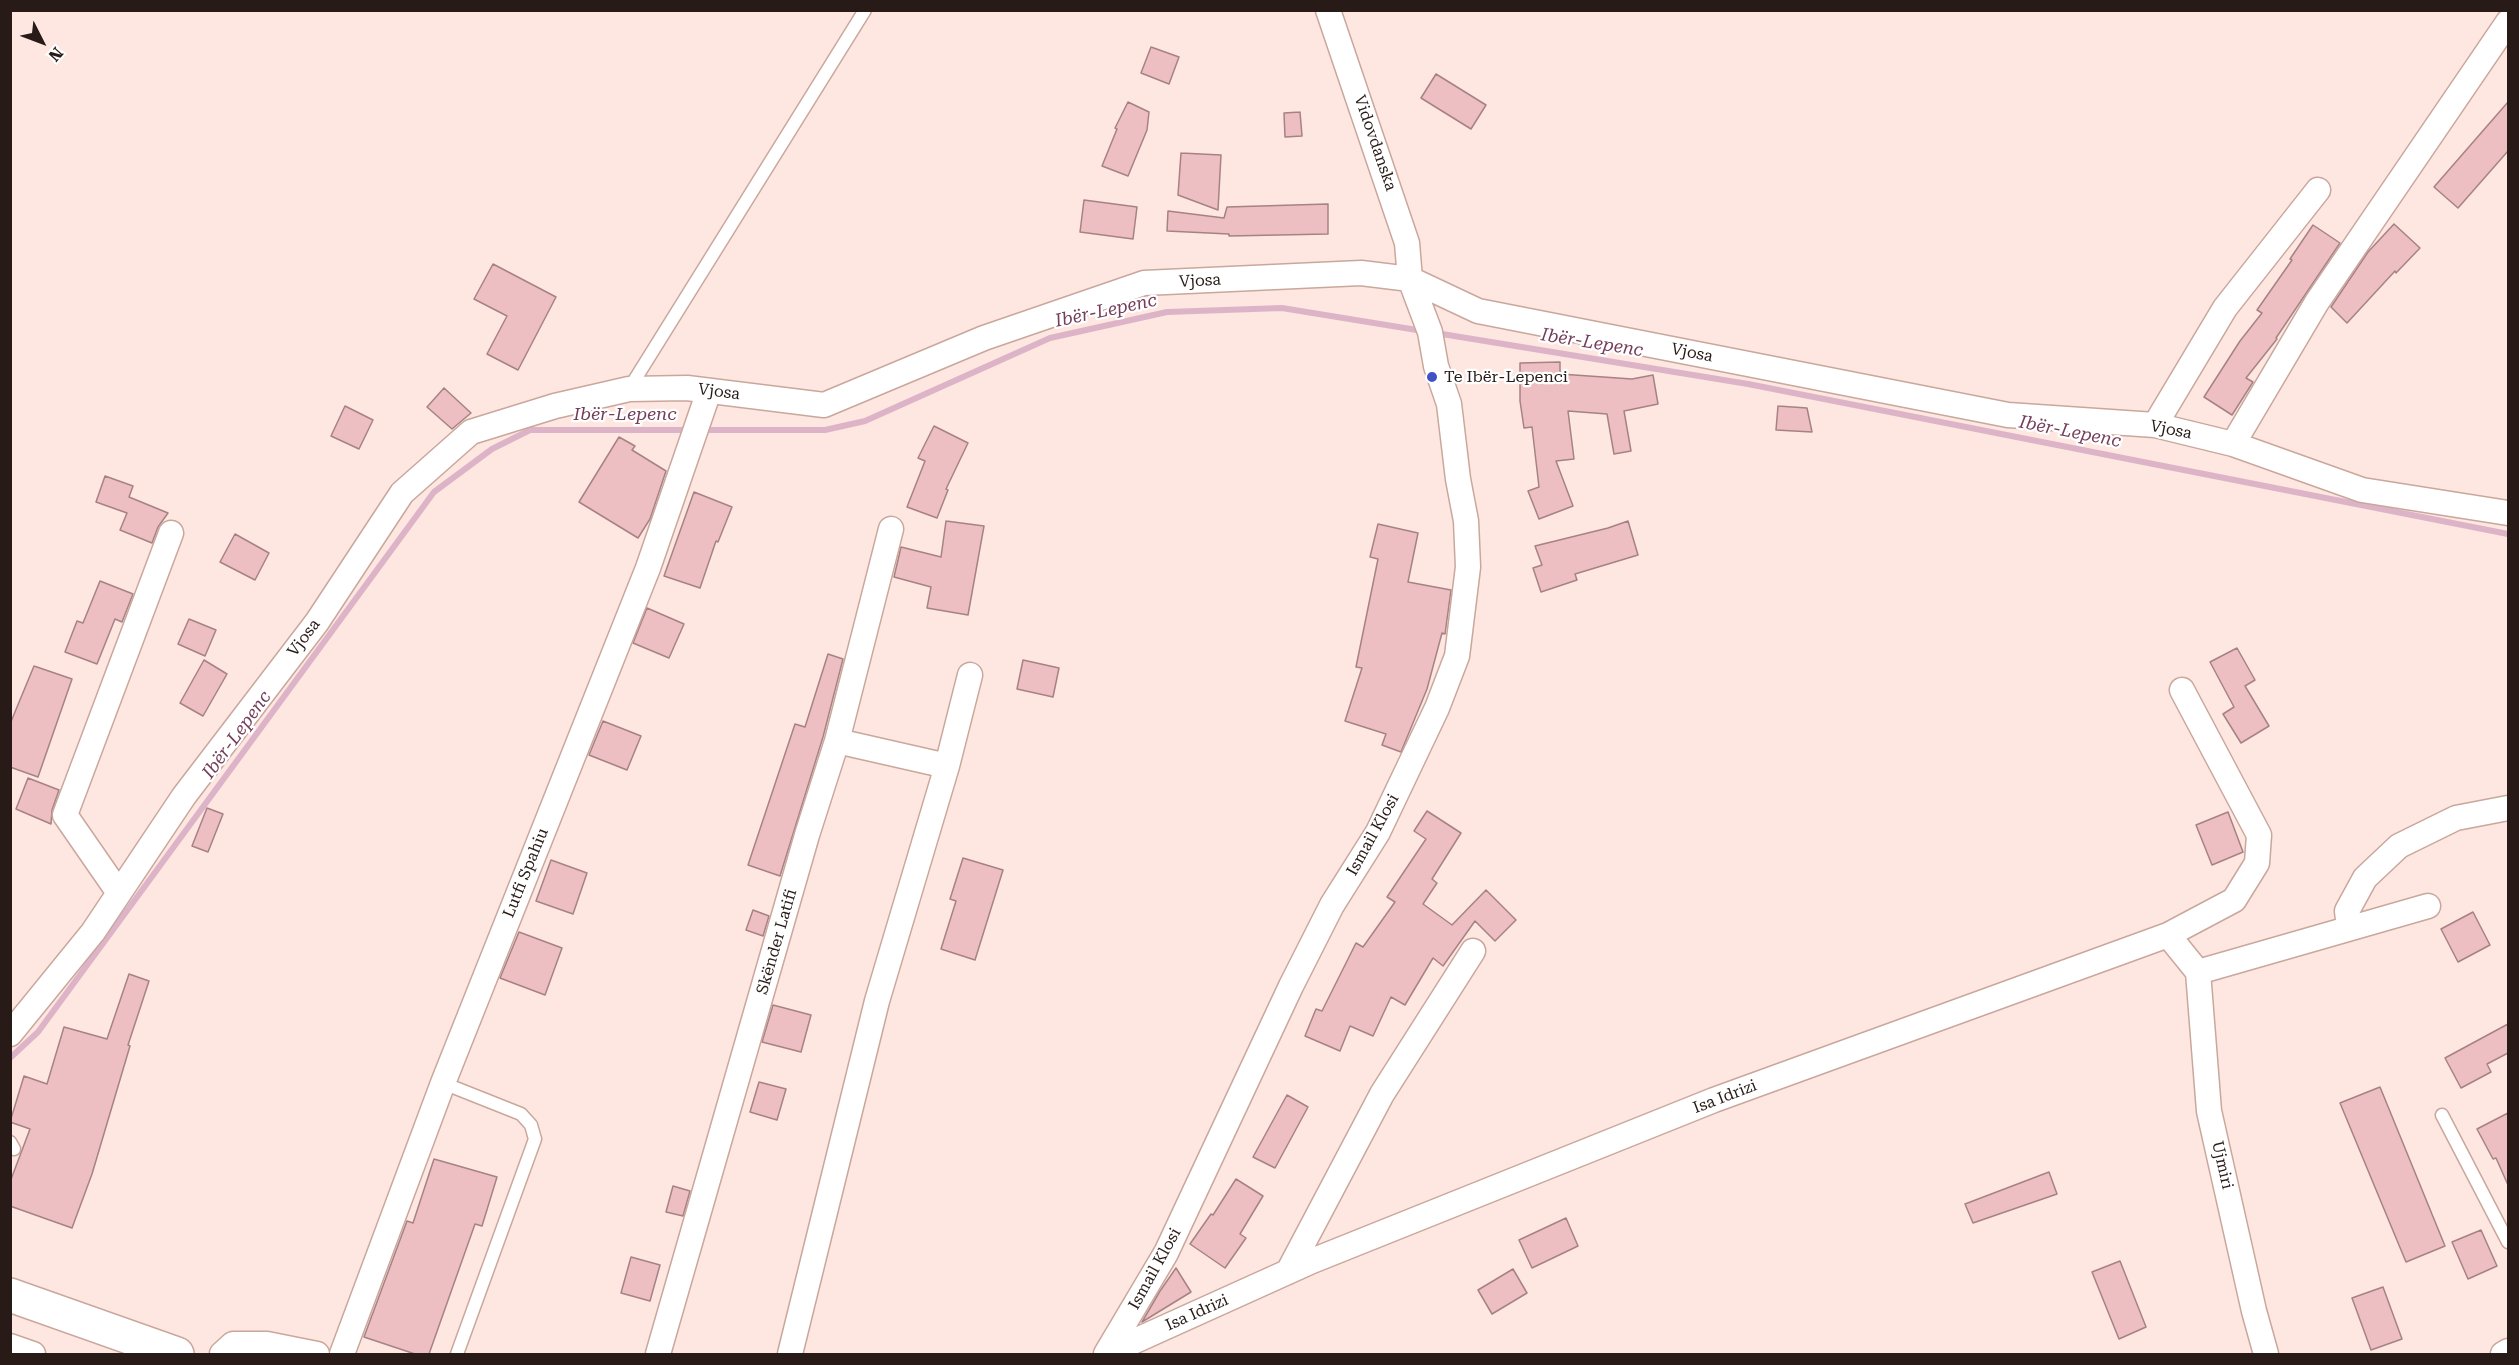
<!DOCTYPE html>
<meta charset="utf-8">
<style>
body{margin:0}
#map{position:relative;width:2519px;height:1365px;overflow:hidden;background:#fde7e0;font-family:"Roboto Serif",serif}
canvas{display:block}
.frame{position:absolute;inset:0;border:12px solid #281b17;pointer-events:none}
.north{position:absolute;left:12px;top:12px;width:60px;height:60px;-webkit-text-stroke:4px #fff;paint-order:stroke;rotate:132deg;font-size:16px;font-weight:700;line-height:24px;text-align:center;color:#281b17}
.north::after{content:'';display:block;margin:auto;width:21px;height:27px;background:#281b17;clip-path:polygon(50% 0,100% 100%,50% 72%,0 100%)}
</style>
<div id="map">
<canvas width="2519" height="1365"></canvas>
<div class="frame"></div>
<div class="north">N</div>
</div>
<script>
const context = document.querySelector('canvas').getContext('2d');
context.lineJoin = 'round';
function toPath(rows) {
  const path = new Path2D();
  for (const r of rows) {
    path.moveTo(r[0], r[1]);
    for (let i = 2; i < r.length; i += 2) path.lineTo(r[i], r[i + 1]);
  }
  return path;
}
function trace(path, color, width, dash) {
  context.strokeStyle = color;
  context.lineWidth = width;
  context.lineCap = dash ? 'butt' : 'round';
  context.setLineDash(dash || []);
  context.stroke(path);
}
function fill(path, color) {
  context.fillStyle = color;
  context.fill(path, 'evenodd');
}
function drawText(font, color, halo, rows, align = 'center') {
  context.font = font + ' "Roboto Serif",serif';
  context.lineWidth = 4.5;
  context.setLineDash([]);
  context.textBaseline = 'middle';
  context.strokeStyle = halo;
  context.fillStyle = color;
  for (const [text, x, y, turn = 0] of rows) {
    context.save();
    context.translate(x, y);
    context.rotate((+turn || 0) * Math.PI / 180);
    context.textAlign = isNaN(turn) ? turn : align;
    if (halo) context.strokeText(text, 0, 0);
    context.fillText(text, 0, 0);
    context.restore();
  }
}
trace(toPath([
 [1436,333,1748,384,2508,534],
 [700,430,825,430,865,421,1050,338,1167,312,1282,308,1423,331],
 [10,1058,38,1032,434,492,492,449,530,430,690,430]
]), '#ddb4c7', 6);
const building = toPath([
 [1151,47,1179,57,1169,84,1141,73,1151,47],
 [1436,74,1486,105,1471,129,1421,98,1436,74],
 [1128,102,1149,112,1147,130,1128,176,1102,166,1117,129,1115,128,1128,102],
 [2508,102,2508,151,2458,208,2434,187,2508,102],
 [1300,112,1302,136,1285,137,1284,113,1300,112],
 [1181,153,1221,155,1218,210,1178,195,1181,153],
 [1084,200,1137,207,1133,239,1080,232,1084,200],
 [1328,204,1328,234,1229,236,1229,234,1167,231,1168,211,1224,218,1227,207,1328,204],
 [2394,224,2420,248,2396,273,2395,271,2347,323,2331,307,2368,252,2394,224],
 [2313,225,2340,243,2276,338,2277,339,2246,378,2253,382,2232,415,2204,397,2240,341,2262,313,2257,310,2292,260,2290,259,2313,225],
 [493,264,556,297,518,370,487,354,507,316,474,299,493,264],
 [1560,362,1560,374,1632,379,1653,375,1658,404,1624,411,1631,451,1614,454,1607,414,1568,411,1574,459,1556,461,1573,506,1539,519,1528,491,1539,487,1532,427,1524,428,1520,401,1520,363,1560,362],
 [444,388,471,413,452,429,427,407,444,388],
 [345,406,373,420,359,449,331,436,345,406],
 [1778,406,1807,408,1812,432,1776,430,1778,406],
 [934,426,968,443,946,489,948,490,937,518,907,507,925,461,918,458,934,426],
 [619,437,635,446,632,450,666,471,650,519,638,538,579,502,619,437],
 [105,476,133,486,129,497,168,513,158,527,152,543,120,530,127,513,96,502,105,476],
 [694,492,732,507,718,542,716,541,700,588,664,576,694,492],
 [946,521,984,526,968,615,927,608,931,587,894,577,901,547,941,557,946,521],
 [1628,521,1638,555,1575,574,1577,580,1541,592,1533,568,1542,565,1535,546,1608,528,1628,521],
 [1378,524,1418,533,1408,582,1451,590,1445,634,1442,633,1427,689,1401,752,1382,745,1386,734,1345,721,1362,668,1356,667,1378,559,1370,557,1378,524],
 [235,534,269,553,255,580,220,562,235,534],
 [100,581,133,594,122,622,115,619,97,664,65,652,77,621,83,623,100,581],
 [647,608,684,624,669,658,633,643,647,608],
 [189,619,216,630,205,656,178,644,189,619],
 [2237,648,2255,680,2245,686,2269,726,2241,743,2223,714,2234,707,2210,662,2237,648],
 [828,654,843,659,823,737,780,876,748,865,795,724,805,727,828,654],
 [204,660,227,674,203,716,180,703,204,660],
 [1023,660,1059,668,1053,697,1017,689,1023,660],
 [34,666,72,679,38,777,10,767,10,724,34,666],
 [603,721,641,736,627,770,589,755,603,721],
 [28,778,59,790,52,810,51,824,16,809,28,778],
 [207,808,223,814,208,852,192,846,207,808],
 [1427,811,1461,833,1432,879,1437,883,1423,904,1452,925,1486,890,1516,920,1495,941,1475,921,1443,966,1433,958,1405,1005,1391,997,1373,1036,1350,1026,1340,1051,1305,1036,1316,1009,1322,1011,1356,943,1363,947,1395,902,1387,897,1426,839,1414,831,1427,811],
 [2228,812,2243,852,2212,865,2196,825,2228,812],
 [963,858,1003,870,975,960,941,949,956,901,950,899,963,858],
 [551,860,587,873,573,914,536,901,551,860],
 [753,910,769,916,763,936,746,930,753,910],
 [2473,912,2490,945,2458,962,2441,929,2473,912],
 [519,932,562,948,545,995,500,978,519,932],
 [129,974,149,981,128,1045,130,1046,92,1174,72,1228,10,1206,10,1182,30,1129,10,1122,24,1076,47,1084,64,1027,107,1039,129,974],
 [773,1005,811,1015,801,1052,762,1042,773,1005],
 [2508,1024,2508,1053,2487,1064,2491,1072,2461,1088,2445,1058,2508,1024],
 [759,1082,786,1089,777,1120,750,1112,759,1082],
 [2380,1087,2445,1246,2406,1262,2340,1103,2380,1087],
 [1287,1095,1308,1107,1275,1168,1253,1157,1287,1095],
 [2508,1113,2508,1185,2496,1158,2493,1159,2477,1129,2508,1113],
 [434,1159,497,1177,482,1226,475,1224,429,1354,415,1354,364,1337,407,1221,413,1223,434,1159],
 [2049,1172,2057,1194,1973,1223,1965,1204,2049,1172],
 [1236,1179,1263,1196,1240,1234,1246,1238,1225,1268,1190,1244,1211,1214,1213,1215,1236,1179],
 [673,1186,690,1191,683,1216,666,1212,673,1186],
 [1566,1218,1578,1246,1532,1268,1519,1240,1566,1218],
 [2481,1230,2497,1266,2468,1279,2452,1242,2481,1230],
 [631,1257,660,1265,650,1301,621,1293,631,1257],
 [2120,1261,2146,1327,2119,1339,2092,1272,2120,1261],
 [1176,1268,1191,1292,1142,1322,1160,1291,1176,1268],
 [1513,1269,1527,1293,1492,1314,1478,1290,1513,1269],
 [2383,1287,2402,1339,2371,1350,2352,1298,2383,1287]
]);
fill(building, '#eebfc2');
trace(building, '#a68285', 1.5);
const lane = toPath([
 [629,389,865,10],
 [443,1083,521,1114,531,1125,535,1139,457,1354],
 [2442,1115,2508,1242],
 [10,1142,14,1149]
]);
const street = toPath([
 [2155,425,2225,308,2318,190],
 [2233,444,2317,302,2508,22],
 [837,741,947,766],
 [119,893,65,815,171,533],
 [2349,928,2347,911,2365,878,2399,846,2456,818,2508,808],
 [2168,935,2198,972,2209,1111,2254,1311,2266,1354],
 [2198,972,2428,906],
 [10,1034,93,932,184,796,317,622,402,493,471,432,555,406,629,389,687,388,824,405,984,338,1144,283,1361,273,1410,279,1478,311,2008,415,2155,425,2233,444,2362,490,2508,513],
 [1288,1272,1382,1094,1473,951],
 [10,1346,33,1354],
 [222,1354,233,1344,267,1344,317,1354],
 [342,1354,443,1083,648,568,709,391],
 [658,1354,807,835,837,741,891,529],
 [790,1354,877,1001,947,766,970,675],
 [1106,1354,1312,1261,1714,1100,2168,935,2234,900,2257,863,2259,835,2182,690],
 [1106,1354,1166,1253,1291,986,1332,905,1378,832,1437,708,1457,656,1468,567,1466,521,1458,479,1449,404,1436,366,1430,332,1410,279,1407,243,1328,10],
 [2503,1354,2508,1351]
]);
const primary = toPath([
 [10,1295,177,1354]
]);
trace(lane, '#caa79c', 15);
trace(street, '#caa79c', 27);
trace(primary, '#caa79c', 36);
trace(lane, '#fff', 12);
trace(street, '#fff', 24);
trace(primary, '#fff', 33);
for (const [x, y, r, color] of [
 [1432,377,6,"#3f52c5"]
]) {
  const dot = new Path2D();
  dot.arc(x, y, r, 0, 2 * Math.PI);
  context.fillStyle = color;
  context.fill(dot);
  trace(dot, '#fff', 2);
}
drawText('16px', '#281b17', '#fff', [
 ["Vidovdanska",1375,143,71],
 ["Vjosa",1200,281,-3],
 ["Vjosa",1692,353,11],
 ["Vjosa",719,392,7],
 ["Vjosa",2171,430,11],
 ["Vjosa",304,638,-53],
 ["Ismail Klosi",1373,835,-61],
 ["Lutfi Spahiu",526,873,-68],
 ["Skënder Latifi",777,942,-74],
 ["Isa Idrizi",1725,1097,-21],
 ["Ujmiri",2222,1165,77],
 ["Ismail Klosi",1155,1269,-61],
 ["Isa Idrizi",1197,1313,-24]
]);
drawText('16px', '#281b17', '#fff', [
 ["Te Ibër-Lepenci",1444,377]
], 'left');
drawText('italic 18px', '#743e5a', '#fff', [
 ["Ibër-Lepenc",1106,311,-12],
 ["Ibër-Lepenc",1592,343,9],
 ["Ibër-Lepenc",625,415],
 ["Ibër-Lepenc",2070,432,11],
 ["Ibër-Lepenc",237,735,-54]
]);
</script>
